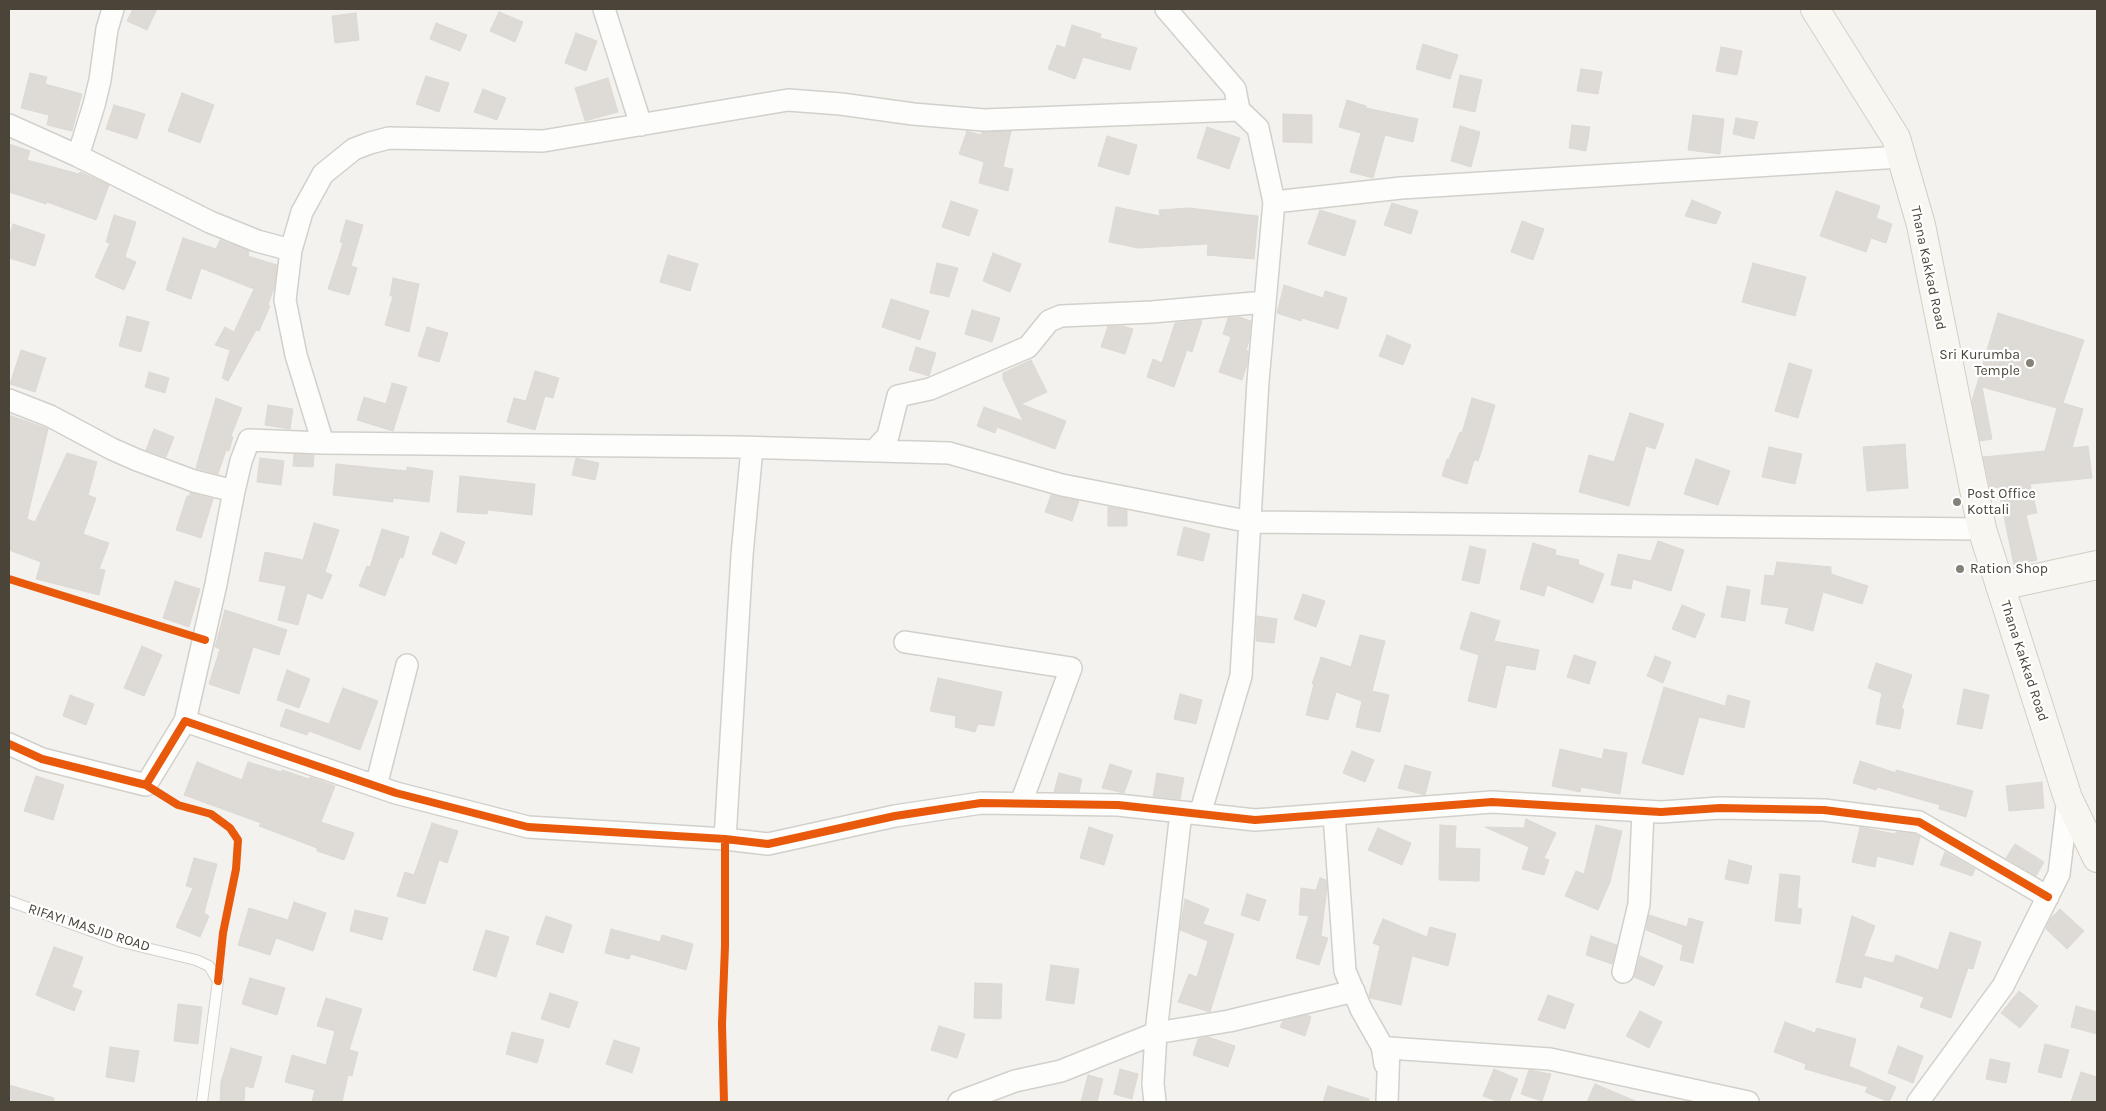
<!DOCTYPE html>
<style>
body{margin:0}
#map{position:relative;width:2106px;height:1111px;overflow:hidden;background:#f4f2ee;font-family:Karla,sans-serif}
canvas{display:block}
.frame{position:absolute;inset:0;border:10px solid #4b4439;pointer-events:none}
</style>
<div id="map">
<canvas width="2106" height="1111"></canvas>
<div class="frame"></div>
</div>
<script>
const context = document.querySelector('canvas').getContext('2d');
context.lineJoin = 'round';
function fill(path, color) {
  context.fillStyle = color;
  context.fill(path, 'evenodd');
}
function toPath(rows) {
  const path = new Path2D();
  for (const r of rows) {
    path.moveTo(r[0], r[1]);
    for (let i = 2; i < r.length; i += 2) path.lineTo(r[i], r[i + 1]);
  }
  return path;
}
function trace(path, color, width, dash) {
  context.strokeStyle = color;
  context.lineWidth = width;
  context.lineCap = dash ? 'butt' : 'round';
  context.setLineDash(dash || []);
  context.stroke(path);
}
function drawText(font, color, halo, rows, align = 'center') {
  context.font = font + ' Karla,sans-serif';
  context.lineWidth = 4.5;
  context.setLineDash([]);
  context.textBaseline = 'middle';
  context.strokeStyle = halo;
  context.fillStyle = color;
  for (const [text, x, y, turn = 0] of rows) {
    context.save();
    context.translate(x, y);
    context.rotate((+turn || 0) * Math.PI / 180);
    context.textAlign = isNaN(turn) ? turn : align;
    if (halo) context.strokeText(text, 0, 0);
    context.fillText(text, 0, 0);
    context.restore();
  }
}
const building = toPath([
 [133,9,157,9,147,30,127,21,133,9],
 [499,12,523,22,515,42,490,31,499,12],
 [356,13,359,40,335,43,332,16,356,13],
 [436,23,467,35,460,51,430,39,436,23],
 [1072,25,1101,34,1100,38,1137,48,1130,70,1083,57,1075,79,1048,69,1057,45,1065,48,1072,25],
 [576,33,597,41,586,71,565,63,576,33],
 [1423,44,1458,55,1450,79,1416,69,1423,44],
 [1721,47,1742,51,1737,75,1716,71,1721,47],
 [1581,69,1602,72,1598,94,1577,91,1581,69],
 [30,73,47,77,45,84,82,94,72,131,47,125,49,115,21,108,30,73],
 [1460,75,1482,80,1475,112,1453,107,1460,75],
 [426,76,449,83,439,112,416,104,426,76],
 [608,78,618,112,585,121,575,88,608,78],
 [483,89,506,98,497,120,474,112,483,89],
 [182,93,214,105,200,143,168,131,182,93],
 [1347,100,1366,106,1366,108,1418,119,1413,142,1385,135,1373,178,1350,172,1361,133,1339,127,1347,100],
 [114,105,145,114,137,139,106,129,114,105],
 [1283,114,1312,115,1312,143,1283,142,1283,114],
 [1693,115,1724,119,1720,154,1688,150,1693,115],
 [1736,118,1758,122,1754,139,1733,134,1736,118],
 [1572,125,1590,127,1586,151,1569,148,1572,125],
 [1460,126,1480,132,1471,167,1451,161,1460,126],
 [1207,127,1240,138,1229,169,1197,158,1207,127],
 [967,131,981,135,982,132,1011,131,1003,167,1013,169,1008,191,979,183,984,162,959,154,967,131],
 [1107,136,1137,145,1129,175,1098,166,1107,136],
 [9,144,30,151,27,160,79,174,80,172,109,185,96,220,47,202,46,204,9,192,9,144],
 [1836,191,1880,206,1876,218,1892,224,1886,243,1871,238,1866,252,1820,236,1836,191],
 [1692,200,1721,212,1716,224,1685,216,1692,200],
 [951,201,978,210,969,236,942,227,951,201],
 [1392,203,1418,211,1411,234,1384,225,1392,203],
 [1116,207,1160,216,1159,210,1189,208,1258,216,1254,259,1207,255,1208,244,1138,248,1109,242,1116,207],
 [1320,210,1356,221,1345,256,1308,244,1320,210],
 [114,215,136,222,125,257,136,262,124,290,95,277,110,243,106,242,114,215],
 [346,220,363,225,351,266,357,268,349,295,328,289,343,243,340,242,346,220],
 [1522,221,1544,229,1533,260,1511,252,1522,221],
 [13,224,45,235,35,266,9,258,9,237,13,224],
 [183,238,216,249,220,240,249,251,248,256,277,265,274,288,268,305,270,306,259,331,256,330,228,381,222,378,230,350,215,345,225,327,234,332,254,289,201,268,191,299,166,290,183,238],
 [993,253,1021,264,1010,292,983,281,993,253],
 [668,255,698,264,690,291,660,282,668,255],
 [937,263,958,268,949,297,930,293,937,263],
 [1753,263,1806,277,1795,316,1742,302,1753,263],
 [393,278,419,284,409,332,385,325,393,296,390,296,393,278],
 [1284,285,1323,298,1325,291,1347,298,1338,329,1302,318,1301,321,1277,313,1284,285],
 [891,299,929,311,920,340,882,327,891,299],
 [972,310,1000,318,992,342,965,334,972,310],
 [1998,313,2084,340,2063,403,2083,409,2072,448,2088,446,2092,478,2030,484,2037,513,2026,515,2037,560,2014,565,1998,487,1990,488,1983,457,2045,451,2057,408,1982,387,1992,439,1980,441,1972,401,1998,313],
 [127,316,149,322,141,352,119,346,127,316],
 [1239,317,1251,321,1249,341,1246,350,1248,351,1247,364,1242,380,1219,372,1231,337,1223,334,1228,318,1239,317],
 [1200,320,1202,321,1192,352,1187,350,1174,387,1147,377,1153,359,1162,363,1175,323,1200,320],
 [1108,326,1123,326,1133,329,1125,354,1101,347,1108,326],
 [427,327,448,333,439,362,418,356,427,327],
 [1387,335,1411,345,1403,365,1379,356,1387,335],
 [916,347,936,353,929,376,909,370,916,347],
 [21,350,46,358,35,392,10,384,21,350],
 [1031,360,1047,392,1021,404,1066,421,1055,449,997,427,995,433,977,426,984,407,1023,421,1003,379,1003,373,1031,360],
 [1789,363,1812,370,1798,418,1775,411,1789,363],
 [535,371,559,378,553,398,545,396,535,430,507,422,514,398,526,401,535,371],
 [149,372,169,378,165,393,145,387,149,372],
 [392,383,407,387,393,431,357,420,364,397,386,404,392,383],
 [216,398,242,408,231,436,233,437,229,451,226,450,218,474,196,468,216,398],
 [1472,398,1495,405,1484,443,1478,461,1474,460,1467,484,1442,476,1447,459,1449,459,1460,432,1462,433,1472,398],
 [268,405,293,409,290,429,265,425,268,405],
 [1630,413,1664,424,1655,449,1646,446,1629,506,1579,492,1589,455,1614,462,1630,413],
 [9,415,48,429,27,519,35,522,67,453,97,462,88,495,96,498,83,534,109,543,99,569,105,570,99,595,36,579,41,562,9,550,9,415],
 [154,429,174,437,166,457,146,450,154,429],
 [1905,444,1908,488,1867,491,1863,447,1905,444],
 [1769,447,1802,454,1795,484,1762,477,1769,447],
 [294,454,314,455,313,467,293,466,294,454],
 [260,458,284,461,281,485,257,482,260,458],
 [576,458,599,463,595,480,572,475,576,458],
 [1696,459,1730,471,1718,505,1684,494,1696,459],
 [336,464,407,471,407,467,433,471,429,502,393,498,393,502,333,495,336,464],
 [460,476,535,484,532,515,488,510,487,514,457,512,460,476],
 [190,493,213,499,201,538,176,530,187,496,190,496,190,493],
 [1051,495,1079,501,1072,521,1045,512,1051,495],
 [1108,507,1127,510,1127,526,1108,526,1108,507],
 [314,523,339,530,325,572,332,575,322,599,307,593,298,625,278,620,286,586,259,581,265,552,303,560,314,523],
 [1184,527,1210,534,1203,561,1177,555,1184,527],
 [382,529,409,537,403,558,400,557,385,596,359,586,367,566,370,567,382,529],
 [441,532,465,542,456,564,432,554,441,532],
 [1658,541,1684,550,1671,591,1633,579,1631,589,1611,585,1618,554,1651,561,1658,541],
 [1533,543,1556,550,1555,555,1579,560,1578,564,1604,574,1593,603,1547,585,1544,596,1520,589,1533,543],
 [1470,546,1486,550,1479,584,1462,580,1470,546],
 [1777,562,1831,567,1831,574,1868,586,1862,604,1823,592,1813,631,1785,623,1789,608,1761,604,1765,575,1774,576,1777,562],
 [175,581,200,589,189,627,163,618,175,581],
 [1727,586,1750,590,1745,621,1721,617,1727,586],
 [1303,594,1325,601,1316,627,1294,619,1303,594],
 [1682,605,1705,614,1695,638,1672,629,1682,605],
 [225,610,287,630,279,655,253,647,239,694,209,684,220,649,215,647,225,610],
 [1471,612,1500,621,1494,641,1539,650,1535,670,1506,665,1496,708,1468,701,1479,655,1460,649,1471,612],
 [1257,616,1277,619,1274,643,1256,641,1257,616],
 [1360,635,1385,641,1372,691,1389,695,1380,732,1356,727,1362,701,1336,692,1328,720,1306,715,1314,684,1312,684,1321,657,1351,667,1360,635],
 [142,646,162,655,144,696,124,688,142,646],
 [1574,655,1596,662,1589,684,1567,677,1574,655],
 [1655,656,1671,662,1663,683,1647,676,1655,656],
 [1876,663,1912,675,1901,709,1904,709,1900,729,1876,724,1882,693,1868,688,1876,663],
 [287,670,310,679,299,708,277,700,287,670],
 [938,678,1002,692,994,726,978,724,975,732,955,727,956,716,930,711,938,678],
 [1664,687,1725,706,1728,695,1750,701,1744,728,1699,717,1683,775,1642,763,1664,687],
 [343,688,378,701,360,750,309,731,307,735,280,726,286,709,329,724,343,688],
 [1964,689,1989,695,1982,729,1957,724,1964,689],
 [1180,694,1202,700,1196,724,1174,719,1180,694],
 [70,695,94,704,86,725,63,716,70,695],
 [1560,749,1602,759,1604,749,1627,753,1620,794,1581,787,1580,792,1552,786,1560,749],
 [1352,751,1374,760,1365,782,1343,773,1352,751],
 [1860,761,1896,773,1896,770,1973,791,1966,817,1939,809,1940,805,1877,787,1876,790,1853,783,1860,761],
 [197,762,242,780,248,762,281,772,282,770,309,779,310,777,335,786,321,822,354,833,344,860,317,851,317,848,259,826,261,823,184,795,197,762],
 [1110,764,1132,771,1124,793,1102,788,1110,764],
 [1405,765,1431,772,1425,795,1398,788,1405,765],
 [1059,773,1082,779,1079,792,1054,792,1059,773],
 [1157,773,1184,778,1180,799,1153,796,1157,773],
 [36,776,64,785,53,820,24,811,36,776],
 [2042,782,2044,808,2009,811,2006,786,2042,782],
 [1526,819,1556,833,1544,858,1549,860,1544,875,1522,869,1529,847,1485,827,1524,828,1526,819],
 [432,823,458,831,447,863,439,860,425,904,397,896,405,872,414,875,432,823],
 [1440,825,1456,826,1455,848,1480,849,1479,881,1439,880,1440,825],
 [1596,825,1622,831,1610,882,1598,910,1565,896,1576,871,1584,874,1596,825],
 [1089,827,1113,835,1104,865,1080,858,1089,827],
 [1860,827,1895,834,1896,832,1915,834,1920,837,1913,865,1877,856,1875,867,1852,862,1860,827],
 [1378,828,1411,843,1402,865,1368,850,1378,828],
 [2015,844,2044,862,2036,876,2006,858,2015,844],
 [1945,852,1975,869,1972,876,1940,865,1945,852],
 [194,858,217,864,204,913,209,916,200,937,176,927,193,888,186,886,194,858],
 [1729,860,1752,866,1748,884,1725,879,1729,860],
 [1780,874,1800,876,1797,908,1802,909,1800,924,1775,921,1780,874],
 [1320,878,1326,880,1327,887,1321,936,1328,938,1319,965,1296,958,1309,916,1299,915,1301,888,1316,890,1320,878],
 [1247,894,1266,900,1259,921,1241,915,1247,894],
 [1185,899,1209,909,1203,924,1234,934,1210,1012,1178,1002,1189,974,1197,977,1208,941,1180,930,1185,899],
 [294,902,326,913,313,951,276,938,270,955,238,945,249,908,288,920,294,902],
 [2060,909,2084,931,2067,949,2046,929,2050,919,2060,909],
 [355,910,388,918,382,940,350,931,355,910],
 [1649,915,1687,927,1689,918,1703,922,1693,963,1680,960,1683,945,1646,930,1649,915],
 [546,916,572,925,563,953,536,944,546,916],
 [1852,916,1875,926,1864,956,1893,963,1896,955,1938,970,1950,932,1981,942,1973,969,1968,968,1951,1018,1920,1007,1924,997,1864,976,1861,988,1836,982,1852,916],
 [1383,919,1427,937,1430,927,1456,934,1448,966,1412,956,1401,1005,1370,998,1369,996,1380,946,1373,943,1383,919],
 [611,929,660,942,662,935,693,944,686,970,631,954,629,959,605,953,611,929],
 [486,930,509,937,496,977,473,970,486,930],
 [1591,936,1617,945,1612,964,1586,955,1591,936],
 [54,947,83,957,72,987,82,991,74,1011,36,995,54,947],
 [1640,956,1663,966,1654,986,1634,977,1640,956],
 [1051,965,1079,969,1074,1004,1046,1000,1051,965],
 [250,978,285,988,277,1015,242,1004,250,978],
 [975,983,1002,984,1001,1019,974,1018,975,983],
 [2019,991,2038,1006,2020,1028,2001,1013,2019,991],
 [550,993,578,1002,569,1028,541,1019,550,993],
 [1548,995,1574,1004,1565,1029,1538,1020,1548,995],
 [326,998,362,1009,349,1050,358,1052,352,1076,348,1075,342,1102,312,1102,315,1090,285,1082,292,1055,326,1065,335,1031,317,1026,326,998],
 [178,1004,202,1007,198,1044,174,1041,178,1004],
 [2076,1006,2097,1012,2097,1034,2071,1027,2076,1006],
 [1640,1011,1662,1022,1649,1048,1626,1036,1640,1011],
 [1307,1015,1311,1017,1305,1036,1280,1027,1283,1021,1307,1015],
 [1785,1022,1815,1033,1817,1028,1856,1039,1849,1066,1896,1087,1889,1102,1865,1092,1868,1087,1805,1069,1806,1064,1774,1052,1785,1022],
 [939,1026,965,1034,957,1058,931,1050,939,1026],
 [512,1032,544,1040,537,1063,506,1054,512,1032],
 [1208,1037,1235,1046,1228,1067,1193,1055,1198,1039,1208,1037],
 [614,1040,640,1048,632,1073,606,1064,614,1040],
 [2045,1044,2069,1050,2061,1078,2038,1072,2045,1044],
 [1898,1046,1923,1056,1913,1083,1888,1073,1898,1046],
 [110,1047,139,1051,134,1082,106,1077,110,1047],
 [231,1048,262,1057,253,1088,245,1086,244,1102,220,1102,221,1082,231,1048],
 [1990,1059,2010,1063,2006,1083,1986,1079,1990,1059],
 [1120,1069,1138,1074,1132,1099,1114,1094,1120,1069],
 [1494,1069,1518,1079,1509,1102,1499,1102,1483,1096,1494,1069],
 [1529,1070,1551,1074,1542,1101,1521,1094,1529,1070],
 [2081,1072,2097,1077,2097,1102,2071,1102,2081,1072],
 [1088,1075,1103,1079,1097,1102,1081,1102,1088,1075],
 [1595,1084,1638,1102,1587,1102,1595,1084],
 [9,1085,54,1098,54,1102,9,1102,9,1085],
 [1328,1086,1369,1099,1369,1102,1323,1102,1328,1086]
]);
fill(building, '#dedbd6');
trace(building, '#dcd9d4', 1);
const service = toPath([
 [9,901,122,942,196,960,209,966,218,981,202,1102]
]);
const minor = toPath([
 [604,9,641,125],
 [1166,9,1235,89,1239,110],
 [9,125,78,156,210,222,257,241,291,250,302,212,323,174,354,149,370,143,389,138,543,141,788,100,841,104,913,114,984,120,1239,110,1258,128,1274,202,1401,188,1901,157],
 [78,156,94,105,100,80,107,29,113,9],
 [291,250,285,300,296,355,323,443,738,447,949,453,1062,485,1251,522,1982,529],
 [9,400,50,416,112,449,137,460,194,481,234,491],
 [874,451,888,436,898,396,930,389,1028,347,1049,321,1061,316,1152,312,1265,302],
 [905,642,1071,668,1021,803],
 [185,721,216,584,234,491,241,461,249,440,323,443],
 [9,744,42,759,146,785,185,721,396,793,528,827,725,839,768,844,895,816,981,803,1118,805,1255,820,1492,802,1661,812,1720,808,1824,810,1919,822,2048,897],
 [376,786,407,665],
 [1200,814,1241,676,1258,381,1274,202],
 [1334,814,1345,971,1361,1009,1382,1046,1385,1064],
 [725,839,742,555,752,448],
 [1623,972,1639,904,1643,811],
 [959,1102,1015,1081,1061,1071,1156,1033,1229,1021,1354,991],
 [1155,1102,1153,1084,1156,1033,1181,812],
 [1387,1102,1389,1048,1550,1059,1748,1102],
 [1918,1102,2003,986,2059,874,2068,798]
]);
const secondary = toPath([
 [1815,9,1896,138,1921,225,1982,529,2068,798,2097,858],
 [2000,586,2097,565]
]);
trace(service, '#d2d0cb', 12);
trace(minor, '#d2d0cb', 24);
trace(secondary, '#d3cfc5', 30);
trace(service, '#fdfdfc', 10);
trace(minor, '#fdfdfc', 21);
trace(secondary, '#f7f6f1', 28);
trace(toPath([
 [9,579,205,640],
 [9,744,42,759,146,785,185,721,396,793,528,827,725,839,768,844,895,816,981,803,1118,805,1255,820,1492,802,1661,812,1720,808,1824,810,1919,822,2048,897],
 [146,785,178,805,211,814,230,828,238,840,236,869,223,933,218,981],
 [724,1102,722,1024,725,946,725,839]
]), '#e8590c', 8);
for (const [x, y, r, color] of [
 [2030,363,5,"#868178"],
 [1957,502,5,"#868178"],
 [1960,569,5,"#868178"]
]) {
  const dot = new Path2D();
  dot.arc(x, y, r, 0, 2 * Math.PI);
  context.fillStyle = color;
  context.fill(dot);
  trace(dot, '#fff', 2);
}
drawText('14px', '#4b4439', '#fff', [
 ["Thana Kakkad Road",1928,268,78],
 ["Thana Kakkad Road",2024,661,72],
 ["RIFAYI MASJID ROAD",89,928,18]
]);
drawText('14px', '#4b4439', '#fff', [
 ["Sri Kurumba",2020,355,"right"],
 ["Temple",2020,371,"right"],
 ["Post Office",1967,494],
 ["Kottali",1967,510],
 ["Ration Shop",1970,569]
], 'left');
</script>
